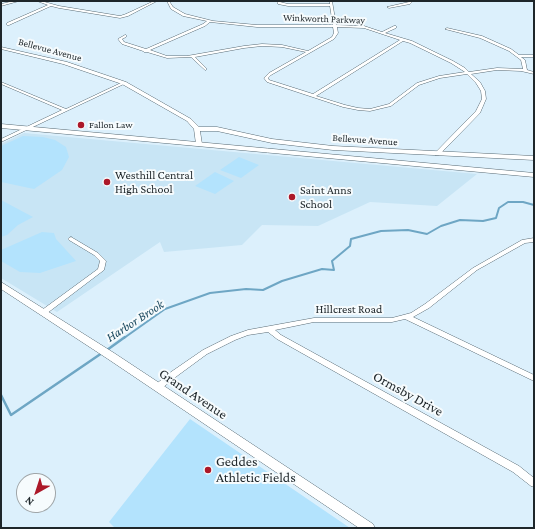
<!DOCTYPE html>
<style>
body{margin:0}
#map{position:relative;width:535px;height:529px;overflow:hidden;background:#dcf0fc;font-family:"Crimson Pro",serif}
canvas{display:block}
.frame{position:absolute;inset:0;border:2px solid #1e262a;pointer-events:none}
.north{position:absolute;left:16px;top:473px;width:40px;height:40px;box-sizing:border-box;background:#f6fbfd;border:1px solid #a0a6a9;border-radius:50%;rotate:219deg;font-size:11px;font-weight:700;line-height:16px;text-align:center;color:#1e262a}
.north::after{content:'';display:block;margin:auto;width:14px;height:18px;background:#ac1829;clip-path:polygon(50% 0,100% 100%,50% 72%,0 100%)}
</style>
<div id="map">
<canvas width="535" height="529"></canvas>
<div class="frame"></div>
<div class="north">N</div>
</div>
<script>
const context = document.querySelector('canvas').getContext('2d');
context.lineJoin = 'round';
function fill(path, color) {
  context.fillStyle = color;
  context.fill(path, 'evenodd');
}
function toPath(rows) {
  const path = new Path2D();
  for (const r of rows) {
    path.moveTo(r[0], r[1]);
    for (let i = 2; i < r.length; i += 2) path.lineTo(r[i], r[i + 1]);
  }
  return path;
}
function trace(path, color, width, dash) {
  context.strokeStyle = color;
  context.lineWidth = width;
  context.lineCap = dash ? 'butt' : 'round';
  context.setLineDash(dash || []);
  context.stroke(path);
}
function drawText(font, color, halo, rows, align = 'center') {
  context.font = font + ' "Crimson Pro",serif';
  context.lineWidth = 4;
  context.setLineDash([]);
  context.textBaseline = 'middle';
  context.strokeStyle = halo;
  context.fillStyle = color;
  for (const [text, x, y, turn = 0] of rows) {
    context.save();
    context.translate(x, y);
    context.rotate((+turn || 0) * Math.PI / 180);
    context.textAlign = isNaN(turn) ? turn : align;
    if (halo) context.strokeText(text, 0, 0);
    context.fillText(text, 0, 0);
    context.restore();
  }
}
fill(toPath([
 [24,133,477,174,437,206,370,202,318,226,262,225,242,245,164,252,160,242,57,312,1,278,1,144]
]), '#c8e5f5');
fill(toPath([
 [23,136,43,137,55,140,66,147,69,157,62,170,34,189,1,182,1,146],
 [239,157,259,165,241,178,220,170],
 [215,172,234,181,215,194,195,186],
 [1,200,33,217,18,225,7,235,1,237],
 [42,232,54,233,56,239,76,261,40,273,20,272,1,261,1,250],
 [190,419,350,528,115,528,109,522]
]), '#b3e3fd');
trace(toPath([
 [124,338,165,309,210,293,246,289,263,290,282,281,322,269,334,270,332,261,350,246,351,239,381,231,408,230,427,234,441,226,460,220,483,221,496,218,499,208,508,202,523,202,534,205]
]), '#6ea6c4', 2);
trace(toPath([
 [107,350,125,337],
 [1,395,11,415,102,353]
]), '#6ea6c4', 2.5);
const minor = toPath([
 [14,1,19,1,1,6,1,4,14,1],
 [37,1,41,1,59,6,120,16,126,14,154,1,157,1,128,16,120,18,59,8,51,6,9,25,7,25,7,23,48,5,37,1],
 [167,1,169,1,173,7,185,14,213,21,257,25,333,25,330,6,288,6,278,4,277,1,279,1,280,2,288,4,330,4,330,1,332,1,336,25,364,26,382,32,394,26,396,26,396,28,385,33,412,41,453,61,465,68,469,72,497,68,523,69,521,60,509,51,480,38,445,29,447,28,482,36,511,49,519,55,534,55,534,57,521,57,525,60,527,70,534,72,534,74,521,71,497,70,471,74,480,82,485,91,486,99,480,113,439,155,435,155,435,153,476,111,482,99,481,91,476,83,467,74,440,78,419,85,391,106,370,111,358,110,343,107,267,82,264,78,269,73,306,52,282,47,262,46,244,48,195,57,206,68,206,70,205,70,191,57,167,58,147,52,144,52,143,51,122,44,118,39,125,35,126,35,126,37,122,39,124,42,146,49,203,24,207,21,183,16,171,9,167,1],
 [210,22,257,27,333,27,334,33,332,37,308,51,282,45,262,44,244,46,187,56,167,56,150,50,205,26,210,22],
 [337,27,364,28,400,40,313,94,269,80,268,78,271,75,334,39,338,33,337,27],
 [403,41,410,43,451,63,465,72,439,76,417,83,389,104,370,109,358,108,345,105,316,96,403,41],
 [410,1,413,1,410,4,389,8,387,7,409,2,410,1],
 [1,82,66,109,123,82,126,83,1,142,1,139,62,110,1,84,1,82],
 [71,237,98,253,106,261,104,270,46,314,42,314,41,312,42,310,98,269,100,261,94,255,69,240,68,239,69,238,71,237],
 [534,238,534,242,525,243,477,270,429,308,413,317,534,375,534,381,405,319,392,322,314,322,275,330,281,335,519,466,534,478,534,487,531,486,513,472,277,339,268,332,248,335,235,340,207,354,177,376,161,389,158,390,155,389,154,387,155,385,171,372,203,350,231,336,248,330,314,318,392,318,411,313,425,304,473,268,522,240,534,238]
]);
const tertiary = toPath([
 [1,47,67,62,126,82,191,119,199,127,217,127,272,139,333,146,534,156,534,160,333,150,272,143,217,131,200,131,202,144,199,146,196,144,194,129,187,121,122,84,63,64,1,49,1,47],
 [1,282,114,353,373,524,375,528,359,528,108,359,1,289,1,282]
]);
const secondary = toPath([
 [1,124,534,173,534,177,1,128,1,124]
]);
trace(minor, '#586a74', 1);
trace(tertiary, '#586a74', 1);
trace(secondary, '#586a74', 1);
fill(minor, '#fff');
fill(tertiary, '#fff');
fill(secondary, '#fff');
for (const [x, y, r, color] of [
 [81,125,4,"#ac1829"],
 [107,182,4,"#ac1829"],
 [292,197,4,"#ac1829"],
 [208,470,4,"#ac1829"]
]) {
  const dot = new Path2D();
  dot.arc(x, y, r, 0, 2 * Math.PI);
  context.fillStyle = color;
  context.fill(dot);
  trace(dot, '#f6fbfd', 1.5);
}
drawText('10px', '#1e262a', '#f6fbfd', [
 ["Winkworth Parkway",324,19,2],
 ["Bellevue Avenue",50,50,15],
 ["Bellevue Avenue",365,140,4]
]);
drawText('10px', '#1e262a', '#f6fbfd', [
 ["Fallon Law",89,125]
], 'left');
drawText('12px', '#1e262a', '#f6fbfd', [
 ["Westhill Central",115,175],
 ["High School",115,189],
 ["Saint Anns",300,190],
 ["School",300,204]
], 'left');
drawText('12px', '#1e262a', '#f6fbfd', [
 ["Hillcrest Road",349,309]
]);
drawText('italic 13px', '#1c4a60', '#f6fbfd', [
 ["Harbor Brook",135,321,-33]
]);
drawText('14px', '#1e262a', '#f6fbfd', [
 ["Grand Avenue",193,394,34],
 ["Ormsby Drive",408,394,29]
]);
drawText('14px', '#1e262a', '#f6fbfd', [
 ["Geddes",216,462],
 ["Athletic Fields",216,478]
], 'left');
</script>
